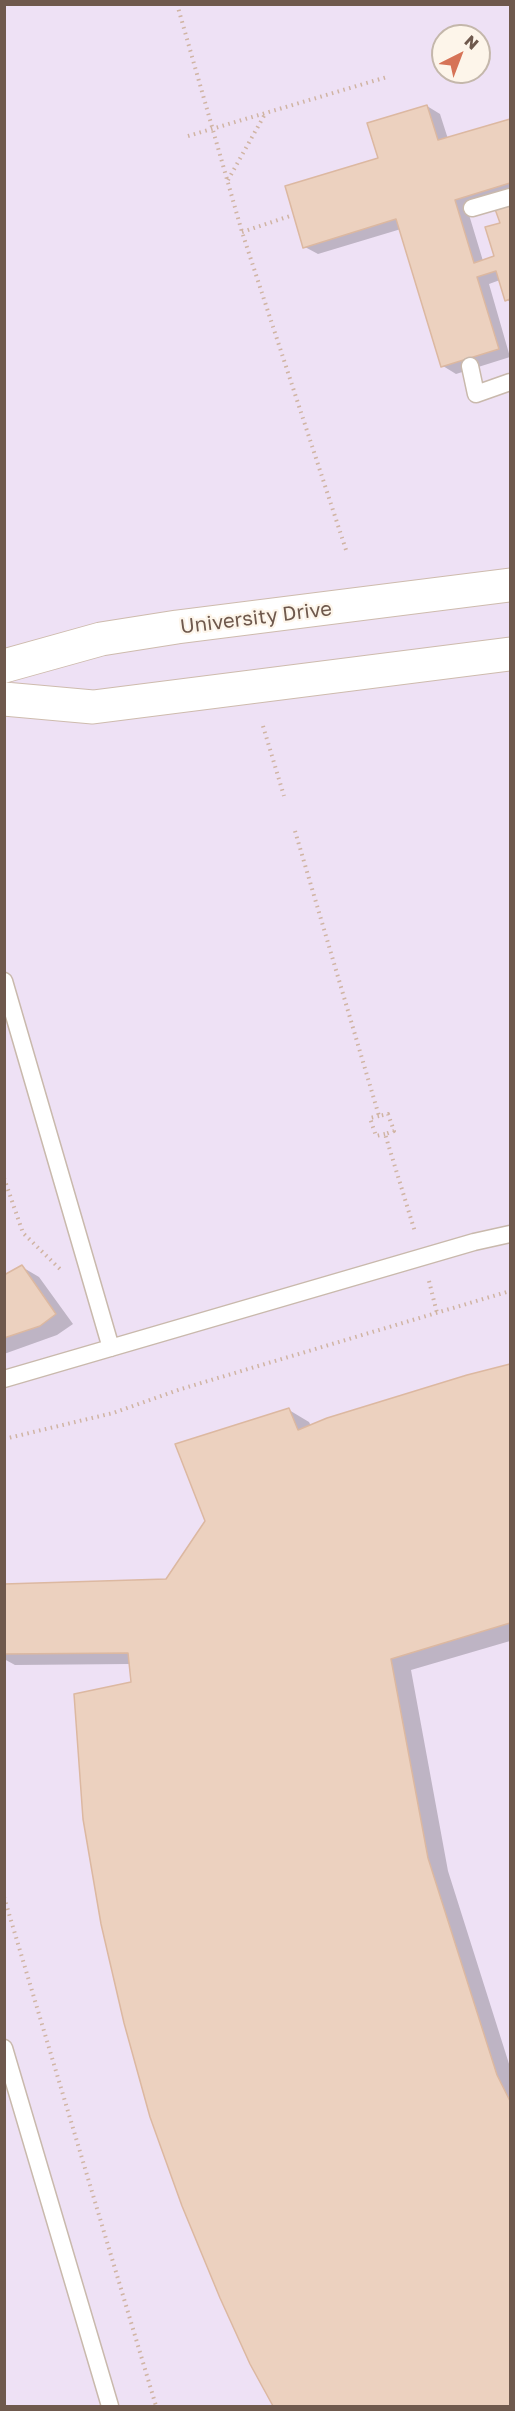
<!DOCTYPE html>
<style>
body{margin:0}
#map{position:relative;width:515px;height:2411px;overflow:hidden;background:#f9f1e4;font-family:"Golos Text",sans-serif}
canvas{display:block}
.frame{position:absolute;inset:0;border:6px solid #6f594d;pointer-events:none}
.north{position:absolute;left:431px;top:24px;width:60px;height:60px;box-sizing:border-box;background:#fdf5ea;border:2px solid #c4b7ab;border-radius:50%;rotate:42deg;font-size:16px;font-weight:700;line-height:24px;text-align:center;color:#6f594d}
.north::after{content:'';display:block;margin:auto;width:21px;height:27px;background:#d67357;clip-path:polygon(50% 0,100% 100%,50% 72%,0 100%)}
</style>
<div id="map">
<canvas width="515" height="2411"></canvas>
<div class="frame"></div>
<div class="north">N</div>
</div>
<script>
const context = document.querySelector('canvas').getContext('2d');
context.lineJoin = 'round';
function fill(path, color) {
  context.fillStyle = color;
  context.fill(path, 'evenodd');
}
function toPath(rows) {
  const path = new Path2D();
  for (const r of rows) {
    path.moveTo(r[0], r[1]);
    for (let i = 2; i < r.length; i += 2) path.lineTo(r[i], r[i + 1]);
  }
  return path;
}
function trace(path, color, width, dash) {
  context.strokeStyle = color;
  context.lineWidth = width;
  context.lineCap = dash ? 'butt' : 'round';
  context.setLineDash(dash || []);
  context.stroke(path);
}
function drawText(font, color, halo, rows, align = 'center') {
  context.font = font + ' "Golos Text",sans-serif';
  context.lineWidth = 4.5;
  context.setLineDash([]);
  context.textBaseline = 'middle';
  context.strokeStyle = halo;
  context.fillStyle = color;
  for (const [text, x, y, turn = 0] of rows) {
    context.save();
    context.translate(x, y);
    context.rotate((+turn || 0) * Math.PI / 180);
    context.textAlign = isNaN(turn) ? turn : align;
    if (halo) context.strokeText(text, 0, 0);
    context.fillText(text, 0, 0);
    context.restore();
  }
}
fill(toPath([
 [5,5,510,5,510,2406,5,2406],
 [443,36,479,36,479,72,443,72]
]), '#eee1f5');
fill(toPath([
 [427,106,440,114,448,139,510,120,510,194,467,208,483,261,495,257,501,224,497,210,510,206,510,302,506,299,500,280,489,284,510,357,456,374,443,366,401,229,318,254,305,247],
 [22,1267,39,1277,73,1324,57,1335,4,1354,4,1276],
 [510,1366,510,1641,411,1670,448,1871,510,2067,510,2406,275,2406,251,2363,130,1664,15,1665,4,1659,4,1585,167,1581,289,1410,309,1422,311,1426,467,1377]
]), '#0003');
const building = toPath([
 [427,105,438,140,510,119,510,183,455,200,474,263,494,256,485,227,500,223,495,209,510,205,510,299,505,301,496,271,477,277,499,349,441,367,396,219,303,248,285,186,378,158,367,123,427,105],
 [22,1265,56,1314,40,1326,4,1338,4,1275,22,1265],
 [510,1364,510,1623,391,1659,428,1858,497,2075,510,2101,510,2406,273,2406,250,2364,220,2298,182,2206,150,2117,124,2023,101,1924,83,1819,74,1694,131,1682,128,1653,4,1654,4,1584,166,1579,205,1521,175,1444,289,1408,298,1430,327,1418,467,1375,510,1364]
]);
fill(building, '#ecd1bf');
trace(building, '#dcb8a1', 1.5);
const lane = toPath([
 [472,208,510,197],
 [470,366,476,394,510,382],
 [4,981,111,1348],
 [4,1379,474,1242,510,1234],
 [4,2048,110,2406]
]);
const secondary = toPath([
 [4,666,101,639,177,627,510,585],
 [4,699,93,707,510,654]
]);
trace(lane, '#c9b9ac', 19);
trace(secondary, '#cebbad', 35);
trace(toPath([
 [177,4,242,232,347,553],
 [188,136,387,77],
 [228,180,265,114],
 [242,232,290,216],
 [263,726,284,796],
 [295,831,379,1116,388,1114,394,1131,385,1134,415,1232],
 [379,1116,370,1118,376,1136,385,1134],
 [4,1178,23,1233,62,1271],
 [429,1281,437,1313],
 [4,1439,113,1413,181,1389,510,1291],
 [4,1897,156,2406]
]), '#d0b4a3', 4, [1.5, 4.5]);
trace(lane, '#fff', 16);
trace(secondary, '#fff', 33);
drawText('20px', '#6f594d', '#fdf5ea', [
 ["University Drive",256,618,-7]
]);
</script>
